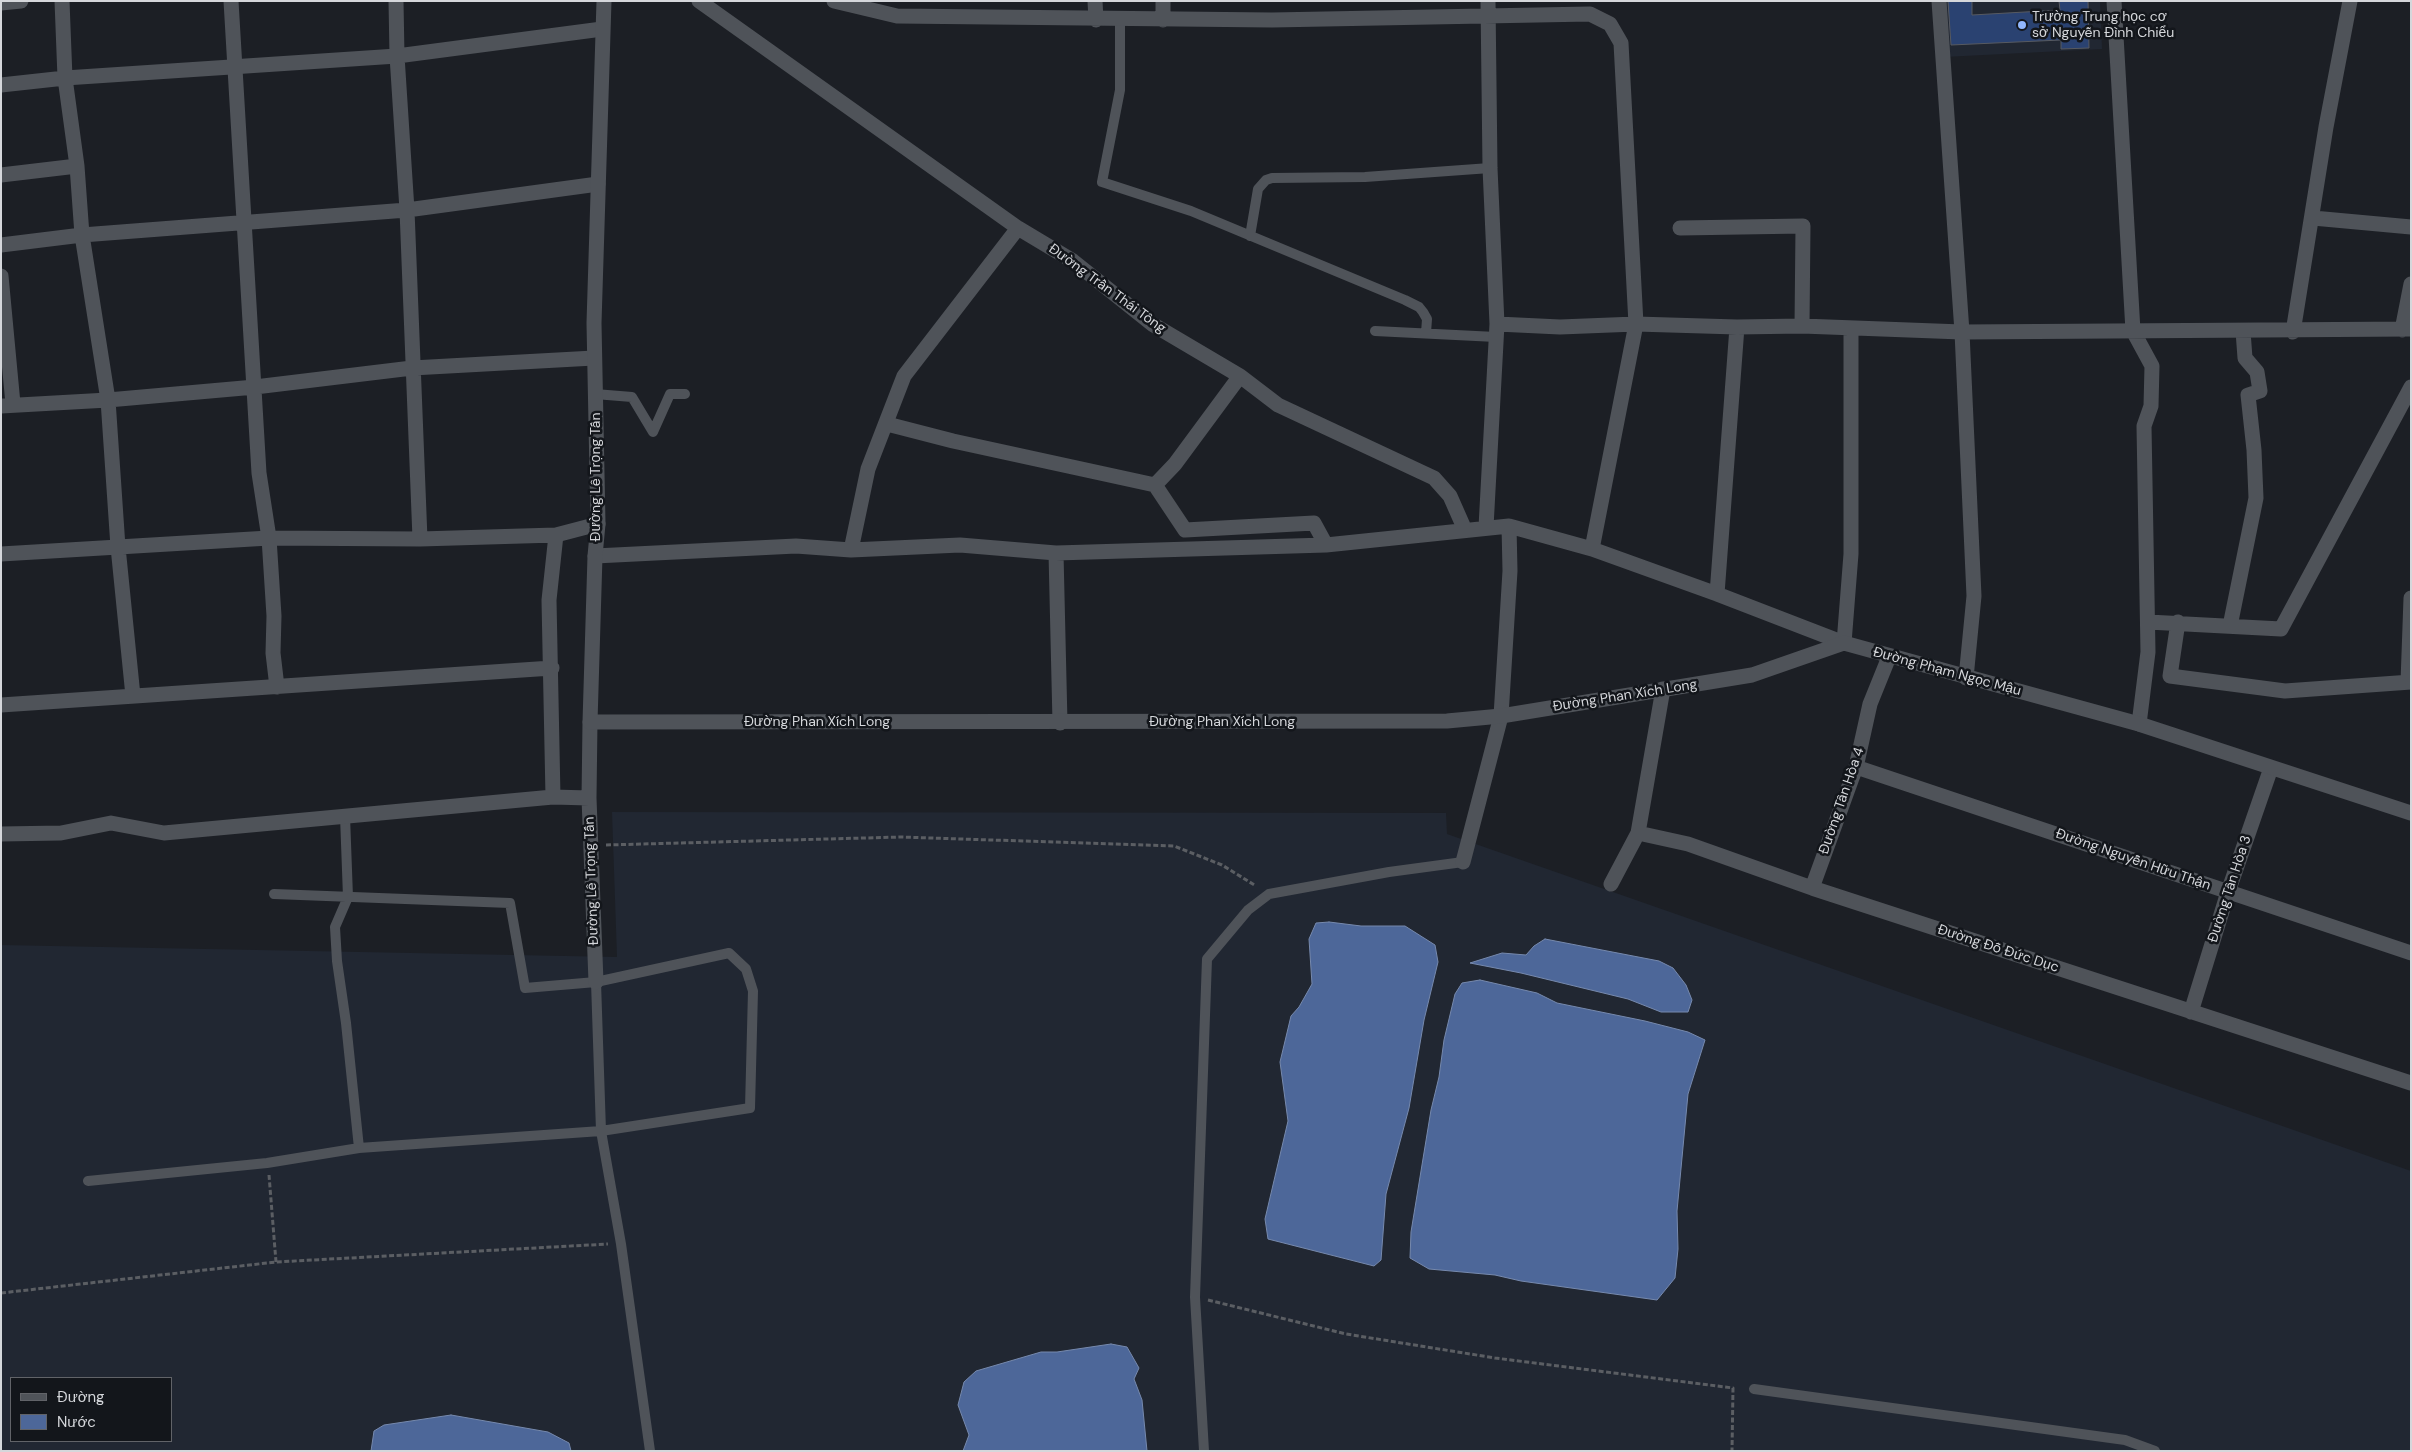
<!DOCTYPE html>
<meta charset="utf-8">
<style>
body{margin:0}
#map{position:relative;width:2412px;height:1452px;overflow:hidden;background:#1c1f25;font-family:"DM Sans",sans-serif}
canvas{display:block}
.frame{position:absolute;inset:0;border:2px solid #d5d7db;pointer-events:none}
.legend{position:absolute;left:10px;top:1377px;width:162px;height:65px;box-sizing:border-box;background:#13161b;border:1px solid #616368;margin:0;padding:6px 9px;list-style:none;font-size:15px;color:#d5d7db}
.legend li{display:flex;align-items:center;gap:10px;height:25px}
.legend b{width:25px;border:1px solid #616368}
</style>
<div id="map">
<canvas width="2412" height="1452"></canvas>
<div class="frame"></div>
<ul class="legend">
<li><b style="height:6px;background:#4f5359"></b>Đường</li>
<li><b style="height:14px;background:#4d6799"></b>Nước</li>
</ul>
</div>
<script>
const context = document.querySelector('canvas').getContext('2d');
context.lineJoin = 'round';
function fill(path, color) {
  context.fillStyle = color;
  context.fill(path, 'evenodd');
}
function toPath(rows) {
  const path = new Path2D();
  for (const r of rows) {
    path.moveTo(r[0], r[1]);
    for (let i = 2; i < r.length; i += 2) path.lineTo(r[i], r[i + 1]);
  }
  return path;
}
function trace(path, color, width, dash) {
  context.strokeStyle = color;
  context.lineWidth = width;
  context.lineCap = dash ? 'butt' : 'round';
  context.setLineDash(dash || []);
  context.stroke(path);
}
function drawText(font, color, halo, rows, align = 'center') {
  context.font = font + ' "DM Sans",sans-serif';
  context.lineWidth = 5;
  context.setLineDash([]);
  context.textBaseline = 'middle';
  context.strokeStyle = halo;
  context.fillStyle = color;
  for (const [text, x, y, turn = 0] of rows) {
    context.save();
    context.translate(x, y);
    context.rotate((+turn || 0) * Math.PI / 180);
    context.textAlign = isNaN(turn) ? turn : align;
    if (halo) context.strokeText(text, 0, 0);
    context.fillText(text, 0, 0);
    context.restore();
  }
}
fill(toPath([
 [1941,1,2100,1,2102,49,1944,57],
 [612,812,1446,813,1447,834,2411,1171,2411,1451,1,1451,1,945,617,957],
 [11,1378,171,1378,171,1441,11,1441]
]), '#212732');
const water = toPath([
 [1329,922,1361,926,1405,926,1435,945,1438,962,1424,1020,1409,1108,1386,1194,1381,1260,1374,1266,1268,1239,1265,1219,1288,1121,1280,1062,1291,1016,1299,1007,1312,984,1309,939,1316,923,1329,922],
 [1545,939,1659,961,1673,968,1686,985,1692,1000,1688,1012,1661,1012,1628,999,1521,973,1470,963,1502,953,1526,955,1534,946,1545,939],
 [1480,980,1537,993,1557,1003,1645,1021,1688,1032,1705,1040,1688,1094,1677,1211,1678,1249,1675,1278,1657,1300,1521,1281,1495,1275,1429,1269,1410,1258,1411,1232,1431,1110,1439,1077,1444,1040,1455,994,1462,983,1480,980],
 [1111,1344,1127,1347,1139,1368,1134,1379,1142,1400,1147,1451,963,1451,969,1435,958,1405,964,1382,976,1371,1041,1352,1057,1352,1111,1344],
 [451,1415,548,1432,569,1443,571,1451,371,1451,374,1431,384,1425,451,1415]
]);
fill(water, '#4d6799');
trace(water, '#7689ad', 1);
const building = toPath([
 [1948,1,1972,1,1972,15,2060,10,2059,1,2088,1,2089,48,2061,49,2061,40,1951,45,1948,1]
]);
fill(building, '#2a4271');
trace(building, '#575a61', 1);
trace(toPath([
 [606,845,901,837,1174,846,1222,865,1256,886],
 [269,1175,276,1262],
 [1,1293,276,1262,608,1244],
 [1208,1300,1346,1334,1495,1358,1733,1388,1732,1451]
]), '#5b5e63', 3, [5, 2.5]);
trace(toPath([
 [1120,20,1120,90,1102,182,1191,211,1405,300,1419,307,1423,312,1427,319,1426,333],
 [1250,236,1258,189,1266,180,1272,178,1365,177,1490,168],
 [1375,331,1496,337],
 [595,394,632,397,653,432,670,394,685,394],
 [345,816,348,897,335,927,337,961,346,1023,359,1148],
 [596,982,601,1131,621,1244,650,1451],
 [88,1181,267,1163,359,1148,601,1131,750,1108,753,991,746,969,729,953,596,982,525,988,510,903,274,894],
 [1754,1389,2125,1440,2155,1451],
 [1204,1451,1195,1297,1207,959,1248,910,1269,894,1389,872,1463,862]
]), '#4f5359', 10);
trace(toPath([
 [62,1,65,78,77,166,82,235,108,400,118,547,133,696],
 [231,1,259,473,269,538,274,616,273,653,277,687],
 [396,1,397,56,407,210,420,539],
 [699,1,1018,228,1073,261,1152,324,1240,376,1278,405,1434,478,1450,496,1465,530],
 [834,1,897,16,1272,20,1590,14,1610,24,1621,43,1636,324,1592,549],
 [1095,1,1096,20],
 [1163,1,1163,20],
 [1939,1,1962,332,1974,596,1966,678],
 [2114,1,2133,331,2152,366,2151,406,2144,426,2148,652,2139,724],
 [1,3,21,1],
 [1,85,65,78,397,56,602,29],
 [1,175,77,166],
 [2313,218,2411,227],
 [1680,228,1803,226,1802,326],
 [1,245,82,235,407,210,598,184],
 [1,276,13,404],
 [1497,324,1560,327,1636,324,1737,327,1802,326,1962,332,2411,329],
 [2402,330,2411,284],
 [2293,332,2326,127,2350,1],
 [1,406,108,400,255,387,412,368,594,358],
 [887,424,953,441,1155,485,1185,530,1314,523,1326,545],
 [1155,485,1175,464,1240,376],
 [1486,527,1497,324,1490,168,1488,1],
 [851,550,868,469,904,376,1018,228],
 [1056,553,1060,723],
 [1,554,269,538,420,539,556,535,598,524],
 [595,556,796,546,851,550,960,545,1056,553,1326,545,1509,526,1592,549,1717,594,1844,643,1851,554,1851,328],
 [1717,594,1737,327],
 [2148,622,2281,629,2411,387],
 [2178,622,2170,676,2285,691,2411,682],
 [2230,626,2256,498,2254,450,2248,395,2260,391,2257,372,2245,358,2243,331],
 [2408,682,2411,598],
 [1,705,552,668],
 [590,722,589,798,596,982],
 [1856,767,2411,953],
 [553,797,549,600,556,535],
 [1638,833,1663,689],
 [1,834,61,833,111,823,164,833,553,797,589,798],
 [1463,862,1501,716,1510,571,1509,526],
 [1611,884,1638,833,1688,844,1812,888,2411,1083],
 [1812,888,1856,767,1870,704,1889,657],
 [2191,1012,2228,892,2271,768]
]), '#4f5359', 15);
trace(toPath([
 [604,1,594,323,598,524,595,556,590,722,1447,721,1501,716,1752,675,1844,643,2139,724,2411,813]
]), '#4f5359', 15);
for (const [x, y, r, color] of [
 [2022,25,5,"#92b7fd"]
]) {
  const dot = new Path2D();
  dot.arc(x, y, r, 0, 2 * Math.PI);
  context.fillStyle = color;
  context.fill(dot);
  trace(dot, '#13161b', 2);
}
drawText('14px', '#d5d7db', '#13161b', [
 ["Trường Trung học cơ",2032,17],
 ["sở Nguyễn Đình Chiểu",2032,33]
], 'left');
drawText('14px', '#d5d7db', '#13161b', [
 ["Đường Trần Thái Tông",1107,289,36],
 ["Đường Lê Trọng Tấn",596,477,-90],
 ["Đường Phạm Ngọc Mậu",1947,672,15],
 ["Đường Phan Xích Long",1625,696,-9],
 ["Đường Phan Xích Long",817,722],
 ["Đường Phan Xích Long",1222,722],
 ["Đường Tân Hòa 4",1842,801,-71],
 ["Đường Nguyễn Hữu Thận",2133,860,19],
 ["Đường Lê Trọng Tấn",592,881,-92],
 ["Đường Tân Hòa 3",2230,889,-72],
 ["Đường Đỗ Đức Dục",1998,949,18]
]);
</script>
